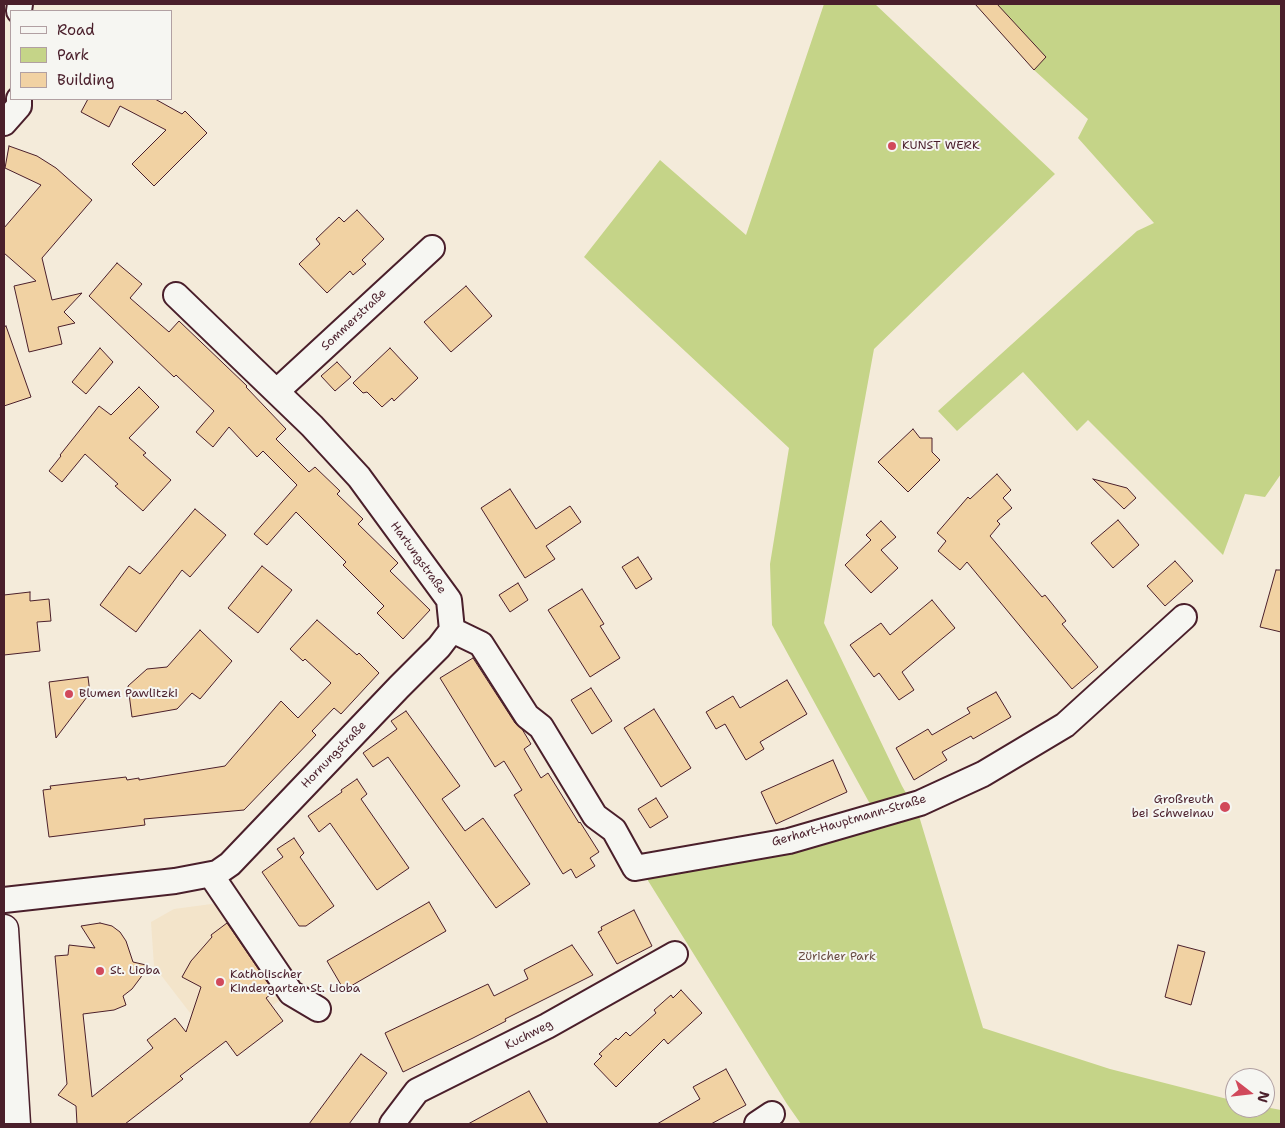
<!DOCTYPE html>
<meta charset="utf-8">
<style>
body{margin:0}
#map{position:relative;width:1285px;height:1128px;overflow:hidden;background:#f4ebda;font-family:"Shantell Sans",sans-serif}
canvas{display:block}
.frame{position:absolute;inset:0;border:5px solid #4a1f2b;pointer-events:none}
.legend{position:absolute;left:10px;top:10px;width:162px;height:90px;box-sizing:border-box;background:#f6f6f2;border:1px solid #b1a0a2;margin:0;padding:6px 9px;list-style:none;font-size:15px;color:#4a1f2b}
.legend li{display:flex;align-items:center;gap:10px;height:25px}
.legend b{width:25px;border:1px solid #b1a0a2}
.north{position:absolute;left:1225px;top:1068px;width:50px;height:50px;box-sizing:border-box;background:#f6f6f2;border:1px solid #b1a0a2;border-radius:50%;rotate:106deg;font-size:14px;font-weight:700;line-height:20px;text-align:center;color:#4a1f2b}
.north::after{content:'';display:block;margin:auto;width:18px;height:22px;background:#d1495b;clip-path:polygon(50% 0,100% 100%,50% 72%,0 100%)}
</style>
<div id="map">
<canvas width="1285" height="1128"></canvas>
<div class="frame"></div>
<ul class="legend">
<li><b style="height:6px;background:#f6f6f2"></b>Road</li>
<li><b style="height:14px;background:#c5d488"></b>Park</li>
<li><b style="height:14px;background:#f1d2a3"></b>Building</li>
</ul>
<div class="north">N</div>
</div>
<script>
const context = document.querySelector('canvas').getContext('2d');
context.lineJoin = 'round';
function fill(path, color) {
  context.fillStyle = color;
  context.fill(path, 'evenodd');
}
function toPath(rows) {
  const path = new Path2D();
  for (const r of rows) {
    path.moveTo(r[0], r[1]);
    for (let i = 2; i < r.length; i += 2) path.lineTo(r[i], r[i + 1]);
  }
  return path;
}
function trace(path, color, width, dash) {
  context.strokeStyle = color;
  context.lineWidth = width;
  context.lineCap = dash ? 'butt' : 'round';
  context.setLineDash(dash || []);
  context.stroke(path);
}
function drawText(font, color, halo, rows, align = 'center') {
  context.font = font + ' "Shantell Sans",sans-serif';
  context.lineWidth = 4;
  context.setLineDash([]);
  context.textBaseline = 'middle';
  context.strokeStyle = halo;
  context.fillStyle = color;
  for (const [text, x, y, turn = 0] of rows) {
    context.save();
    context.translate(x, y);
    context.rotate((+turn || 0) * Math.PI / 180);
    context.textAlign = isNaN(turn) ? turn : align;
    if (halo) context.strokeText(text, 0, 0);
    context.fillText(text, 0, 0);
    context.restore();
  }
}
fill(toPath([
 [219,903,284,997,217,1048,154,966,151,922,174,909]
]), '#f3e4ca');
fill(toPath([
 [824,4,875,4,1055,174,874,349,824,623,902,786,919,816,983,1028,1110,1069,1235,1101,1235,1108,1265,1108,1265,1107,1281,1110,1281,1124,801,1124,787,1104,647,879,881,824,772,625,770,564,789,448,584,257,660,160,746,235],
 [975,4,1281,4,1281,474,1265,497,1245,494,1223,555,1088,420,1077,431,1023,372,957,431,938,411,1137,231,1154,223,1078,138,1088,119,1034,70]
]), '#c5d488');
const building = toPath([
 [975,4,997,4,1046,57,1034,70,975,4],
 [88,99,155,99,182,114,185,111,207,133,154,186,132,164,166,130,120,106,109,127,81,112,88,99],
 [9,146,37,156,56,168,92,200,42,258,52,300,82,293,64,312,75,323,58,327,62,344,29,352,14,286,36,281,4,253,4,228,41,185,5,168,9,146],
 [357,210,384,239,362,260,366,264,353,275,350,271,327,293,299,264,320,244,316,239,339,217,344,222,357,210],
 [117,263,142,284,130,298,169,332,179,321,247,386,246,387,286,429,276,439,309,472,315,467,340,491,337,494,363,519,358,524,398,563,390,571,430,610,403,639,377,613,384,606,343,565,346,562,296,512,267,545,254,534,297,485,263,451,257,457,229,427,213,447,196,432,214,411,176,375,174,377,89,296,117,263],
 [466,286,492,316,451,352,424,322,466,286],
 [6,326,31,397,4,406,4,327,6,326],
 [100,348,113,362,86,394,72,382,100,348],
 [390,348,418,378,394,401,392,398,382,407,367,392,363,393,353,383,390,348],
 [337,362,351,377,335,391,321,376,337,362],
 [139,387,159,407,129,438,146,453,143,455,171,480,143,511,115,486,118,484,85,454,62,482,49,471,61,456,60,455,99,406,111,415,139,387],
 [913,429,920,438,932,438,932,452,940,460,908,492,878,462,913,429],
 [997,474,1011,490,1003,498,1012,508,997,521,1000,524,990,536,1042,597,1045,595,1066,621,1062,624,1098,667,1072,689,967,562,960,570,938,551,946,541,937,533,968,497,970,499,997,474],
 [1093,479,1127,488,1136,498,1124,509,1093,479],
 [510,489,536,529,570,506,581,522,546,546,555,559,525,578,481,508,510,489],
 [195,509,226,535,190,577,182,570,136,632,100,605,129,566,140,574,195,509],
 [1118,520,1139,545,1113,568,1091,543,1118,520],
 [881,521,896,537,881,550,898,568,871,593,845,565,871,540,866,535,881,521],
 [638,557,652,579,636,589,622,567,638,557],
 [1175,561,1193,581,1165,606,1147,586,1175,561],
 [262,566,292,590,258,633,228,608,262,566],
 [1276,570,1281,570,1281,632,1260,627,1276,570],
 [518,583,528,600,510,612,499,595,518,583],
 [582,589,604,624,600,626,620,658,590,677,548,610,582,589],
 [30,592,30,601,49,599,51,621,37,622,40,651,4,655,4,595,30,592],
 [932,600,955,628,902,672,914,690,899,700,879,673,874,677,850,645,881,623,890,635,932,600],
 [317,620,357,655,359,653,379,673,341,714,334,708,312,731,316,735,244,810,144,819,145,825,49,837,43,790,51,789,50,786,126,777,127,780,139,778,139,780,225,766,281,701,298,718,331,683,305,659,303,661,290,649,317,620],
 [200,630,232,661,200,699,192,693,177,709,132,717,128,686,147,669,167,667,200,630],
 [473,658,515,723,522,729,531,744,524,749,541,778,548,773,579,823,580,822,599,852,590,858,595,866,576,878,571,869,563,874,514,795,522,790,504,761,495,767,440,678,473,658],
 [88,677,90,693,56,738,49,682,88,677],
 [787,680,807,714,760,742,764,749,746,760,725,724,716,729,706,712,733,696,740,708,787,680],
 [591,688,612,721,592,734,571,700,591,688],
 [996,692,1011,717,973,739,971,736,942,752,947,760,914,780,896,748,928,729,932,735,970,713,967,708,996,692],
 [654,709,691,768,661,787,624,728,654,709],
 [406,711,460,786,442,799,465,831,483,818,530,884,496,908,388,757,373,767,363,753,397,729,391,721,406,711],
 [833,760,847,792,776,824,761,792,833,760],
 [357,779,367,794,361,799,409,868,377,890,330,823,319,832,308,816,342,792,341,790,357,779],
 [656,798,668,817,650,828,638,809,656,798],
 [294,838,304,853,300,857,334,906,306,926,299,926,262,872,283,857,277,849,294,838],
 [429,902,446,931,344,990,327,961,429,902],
 [634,910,652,946,617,964,598,932,602,930,601,927,634,910],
 [100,923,112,926,120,932,126,941,133,962,146,965,141,977,132,989,123,996,126,1005,114,1010,83,1014,92,1097,153,1048,147,1040,175,1018,186,1032,201,987,182,977,191,961,212,937,211,935,227,923,274,992,266,998,283,1021,237,1056,226,1041,180,1076,183,1079,125,1124,77,1124,76,1106,58,1095,67,1084,55,956,68,955,69,945,95,948,81,926,100,923],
 [572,945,593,975,505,1019,506,1021,473,1038,403,1072,385,1033,488,984,494,996,528,979,524,970,572,945],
 [1178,945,1205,952,1191,1005,1165,997,1178,945],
 [681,990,702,1013,668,1044,664,1039,616,1087,594,1064,602,1056,599,1054,616,1038,618,1040,626,1032,630,1036,656,1013,654,1010,671,995,673,998,681,990],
 [361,1054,387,1073,349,1124,309,1124,361,1054],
 [726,1069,746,1105,711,1124,657,1124,700,1099,693,1087,726,1069],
 [529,1091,548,1124,468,1124,529,1091]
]);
fill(building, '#f1d2a3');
trace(building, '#4a1f2b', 1);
const minor = toPath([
 [19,11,20,4],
 [4,123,19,106,19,99],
 [176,295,312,426,359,477,449,600,452,630],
 [277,391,432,248],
 [452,630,481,644,527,716,541,727,595,816,614,830,635,868,789,841,920,803,983,774,1065,725,1184,617],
 [211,875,291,993,318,1009],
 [4,900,175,881,217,873,230,864,399,687,439,647,452,630],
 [392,1124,417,1091,547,1026,675,954],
 [757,1124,772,1114]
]);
const tertiary = toPath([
 [4,929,16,1124]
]);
trace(minor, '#4a1f2b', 28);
trace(tertiary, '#4a1f2b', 31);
trace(minor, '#f6f6f2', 24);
trace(tertiary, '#f6f6f2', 28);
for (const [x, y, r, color] of [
 [892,146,5,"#d1495b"],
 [69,694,5,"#d1495b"],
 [1225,807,6,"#d1495b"],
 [100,971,5,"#d1495b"],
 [220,982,5,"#d1495b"]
]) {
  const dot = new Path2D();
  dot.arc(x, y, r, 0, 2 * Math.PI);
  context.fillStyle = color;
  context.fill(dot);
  trace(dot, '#f6f6f2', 2);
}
drawText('12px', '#4a1f2b', '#f6f6f2', [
 ["KUNST WERK",902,146],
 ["Blumen Pawlitzki",79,694],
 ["Großreuth",1214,800,"right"],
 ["bei Schweinau",1214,814,"right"],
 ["St. Lioba",110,971],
 ["Katholischer",230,975],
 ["Kindergarten St. Lioba",230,989]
], 'left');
drawText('12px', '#4a1f2b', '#f6f6f2', [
 ["Sommerstraße",354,320,-43],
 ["Hartungstraße",418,558,54],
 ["Hornungstraße",334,755,-46],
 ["Gerhart-Hauptmann-Straße",849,821,-16],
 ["Kuchweg",529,1035,-27]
]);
drawText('12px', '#694c42', '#f6f6f2', [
 ["Züricher Park",837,957]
]);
</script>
